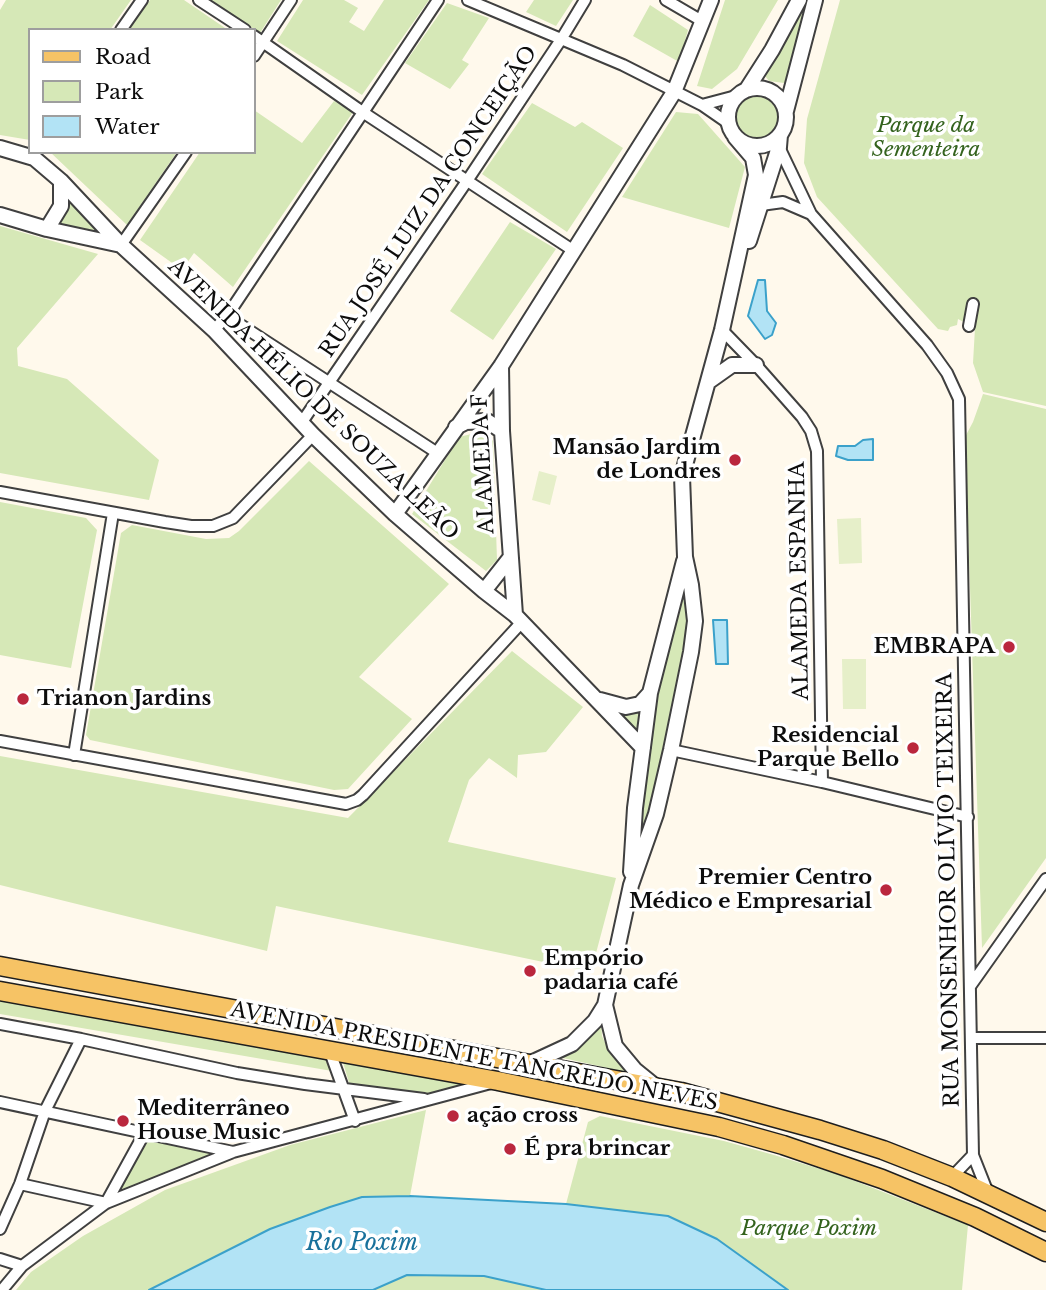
<!DOCTYPE html>
<meta charset="utf-8">
<style>
body{margin:0}
#map{position:relative;width:1046px;height:1290px;overflow:hidden;background:#fff9ec;font-family:"Libre Baskerville",serif}
canvas{display:block}
.legend{position:absolute;left:28px;top:28px;width:228px;height:126px;box-sizing:border-box;background:#fff;border:2px solid #9e9e9e;margin:0;padding:9px 12px;list-style:none;font-size:21px;color:#0d0d0d}
.legend li{display:flex;align-items:center;gap:14px;height:35px}
.legend b{width:35px;border:2px solid #9e9e9e}
</style>
<div id="map">
<canvas width="1046" height="1290"></canvas>
<ul class="legend">
<li><b style="height:9px;background:#f6c365"></b>Road</li>
<li><b style="height:19px;background:#d6e8b7"></b>Park</li>
<li><b style="height:19px;background:#b2e3f5"></b>Water</li>
</ul>
</div>
<script>
const context = document.querySelector('canvas').getContext('2d');
context.lineJoin = 'round';
function fill(path, color) {
  context.fillStyle = color;
  context.fill(path, 'evenodd');
}
function toPath(rows) {
  const path = new Path2D();
  for (const r of rows) {
    if (r.length === 3) {
      path.moveTo(r[0] + r[2], r[1]);
      path.arc(r[0], r[1], r[2], 0, 2 * Math.PI);
      continue;
    }
    path.moveTo(r[0], r[1]);
    for (let i = 2; i < r.length; i += 2) path.lineTo(r[i], r[i + 1]);
  }
  return path;
}
function trace(path, color, width, dash) {
  context.strokeStyle = color;
  context.lineWidth = width;
  context.lineCap = dash ? 'butt' : 'round';
  context.setLineDash(dash || []);
  context.stroke(path);
}
function drawText(font, color, halo, rows, align = 'center') {
  context.font = font + ' "Libre Baskerville",serif';
  context.lineWidth = 7;
  context.setLineDash([]);
  context.textBaseline = 'middle';
  context.strokeStyle = halo;
  context.fillStyle = color;
  for (const [text, x, y, turn = 0] of rows) {
    context.save();
    context.translate(x, y);
    context.rotate((+turn || 0) * Math.PI / 180);
    context.textAlign = isNaN(turn) ? turn : align;
    if (halo) context.strokeText(text, 0, 0);
    context.fillText(text, 0, 0);
    context.restore();
  }
}
fill(toPath([
 [6,0,131,0,110,30,30,30,30,140,0,135,0,10],
 [150,0,184,0,228,30,129,30],
 [211,0,281,0,260,33],
 [303,0,344,0,358,8,349,22,364,31,384,0,429,0,362,95,277,41],
 [534,0,573,0,556,26,526,12],
 [725,0,778,0,737,69,712,89,697,86],
 [806,0,811,0,789,77,784,83,769,81,765,76,764,69],
 [840,0,1046,0,1046,406,983,392,973,363,975,328,958,319,957,325,950,327,948,331,938,329,817,197,804,163,807,119],
 [447,3,489,18,462,60,469,64,450,89,405,63],
 [650,5,688,30,679,62,633,36],
 [756,114,24],
 [334,101,353,112,233,287,194,253,182,270,140,240,200,152,254,152,254,110,302,143],
 [532,103,575,127,582,122,623,148,567,232,482,174],
 [676,112,698,114,745,167,729,228,622,197],
 [50,152,177,152,127,225],
 [67,192,106,241,55,227,61,222,68,205],
 [510,222,556,249,493,340,450,311],
 [0,226,98,254,17,348,18,366,67,379,159,460,149,500,0,473],
 [983,394,1046,409,1046,858,982,948,965,437,973,422],
 [484,431,493,441,497,560,486,571,412,514,459,437],
 [309,461,449,584,359,677,412,719,348,789,334,790,90,740,86,735,121,533,132,525,206,539,229,538,239,531],
 [0,502,86,518,97,530,71,668,0,655],
 [685,557,694,636,631,885,643,748,612,705,640,704],
 [512,651,583,707,546,752,518,755,517,778,489,758,469,780,448,842,616,878,591,972,276,906,267,951,0,885,0,756,348,818],
 [0,999,324,1058,332,1071,0,1014],
 [601,1020,602,1036,608,1049,630,1073,554,1056],
 [342,1059,468,1084,431,1094,350,1086],
 [426,1110,410,1196,362,1197,270,1229,149,1290,16,1290,31,1272,83,1236,165,1190,290,1145],
 [600,1116,724,1141,774,1155,837,1174,968,1225,962,1290,788,1290,717,1239,668,1216,566,1204,588,1122],
 [147,1137,230,1147,118,1192],
 [407,1275,484,1276,546,1290,373,1290]
]), '#d6e8b7');
fill(toPath([
 [539,471,557,476,550,505,532,500],
 [861,518,862,563,839,564,837,519],
 [842,659,866,659,866,709,843,709]
]), '#e6efc9');
const water = toPath([
 [758,280,765,280,767,311,776,323,772,335,765,339,748,316,758,280],
 [873,439,873,460,848,460,836,456,838,446,855,446,863,440,873,439],
 [713,620,727,620,728,664,716,664,713,620],
 [410,1196,566,1204,668,1216,717,1239,788,1290,546,1290,484,1276,407,1275,373,1290,149,1290,270,1229,330,1207,362,1197,410,1196]
]);
fill(water, '#b2e3f5');
trace(water, '#3ba1ca', 2);
const minor = toPath([
 [199,0,245,30],
 [468,0,623,65,702,105,728,123],
 [666,0,702,21],
 [121,30,142,0],
 [254,36,364,113,574,251],
 [254,56,291,0],
 [702,105,736,96],
 [779,147,811,214,927,345,947,373,959,399,973,1155,988,1193],
 [761,205,783,202,811,214],
 [121,245,186,152],
 [227,316,439,454],
 [969,326,973,304],
 [214,330,227,316,438,0],
 [722,330,756,365,802,417,811,431,817,451,822,782],
 [302,422,467,181,562,38,585,0],
 [0,492,165,522,191,526,213,526,233,518,313,435],
 [0,741,346,804,357,800,363,795,521,623],
 [671,750,822,782,968,817],
 [74,755,113,513],
 [971,985,1046,879],
 [0,1024,81,1039,237,1073,305,1084,424,1099],
 [971,1038,1046,1038],
 [330,1052,355,1121],
 [0,1102,233,1152],
 [952,1177,973,1155],
 [20,1184,106,1203,144,1134],
 [0,1229,20,1184,45,1111,81,1039],
 [0,1259,22,1266],
 [2,1290,22,1266,106,1203,233,1152,491,1083]
]);
const tertiary = toPath([
 [757,117,29],
 [747,89,772,50,799,0],
 [786,111,815,0],
 [0,148,34,158,61,181,121,245,214,330,313,435,395,514,484,591,515,615,643,748],
 [0,215,47,229,121,245],
 [47,229,61,206,61,181],
 [749,241,779,147,780,135],
 [501,366,502,431,515,615],
 [708,382,732,365,756,365],
 [456,427,466,422,487,421,502,431],
 [395,514,501,366,674,92,711,0],
 [484,591,510,558],
 [600,700,626,707,640,704,650,693],
 [631,872,635,808,650,693,684,561],
 [605,1005,615,1046,635,1070,656,1087],
 [531,1063,572,1044,595,1021,605,1005,631,885,656,814,671,750,691,652,695,621,691,585,685,557,682,476,722,330,756,175,753,158,735,137]
]);
const primary = toPath([
 [0,966,681,1092,820,1130,883,1150,952,1177,1046,1222],
 [0,991,498,1081,719,1127,783,1145,882,1179,975,1217,1046,1252]
]);
trace(minor, '#404040', 14);
trace(tertiary, '#404040', 18);
trace(primary, '#1e1e1e', 21);
trace(minor, '#fff', 10);
trace(tertiary, '#fff', 14);
trace(primary, '#f6c365', 18);
for (const [x, y, r, color] of [
 [735,460,7,"#ba273e"],
 [1009,647,7,"#ba273e"],
 [23,699,7,"#ba273e"],
 [913,748,7,"#ba273e"],
 [886,890,7,"#ba273e"],
 [530,971,7,"#ba273e"],
 [453,1116,7,"#ba273e"],
 [123,1121,7,"#ba273e"],
 [510,1149,7,"#ba273e"]
]) {
  const dot = new Path2D();
  dot.arc(x, y, r, 0, 2 * Math.PI);
  context.fillStyle = color;
  context.fill(dot);
  trace(dot, '#fff', 2.5);
}
drawText('italic 21px', '#34631e', '#fff', [
 ["Parque da",926,126],
 ["Sementeira",926,150],
 ["Parque Poxim",809,1229]
]);
drawText('21px', '#0d0d0d', '#fff', [
 ["RUA JOSÉ LUIZ DA CONCEIÇÃO",429,202,-56],
 ["AVENIDA HÉLIO DE SOUZA LEÃO",313,400,44],
 ["ALAMEDA F",484,464,-93],
 ["ALAMEDA ESPANHA",800,581,-91],
 ["RUA MONSENHOR OLÍVIO TEIXEIRA",949,890,-91],
 ["AVENIDA PRESIDENTE TANCREDO NEVES",474,1057,11]
]);
drawText('bold 21px', '#0d0d0d', '#fff', [
 ["Mansão Jardim",721,448,"right"],
 ["de Londres",721,472,"right"],
 ["EMBRAPA",995,647,"right"],
 ["Trianon Jardins",37,699],
 ["Residencial",899,736,"right"],
 ["Parque Bello",899,760,"right"],
 ["Premier Centro",872,878,"right"],
 ["Médico e Empresarial",872,902,"right"],
 ["Empório",544,959],
 ["padaria café",544,983],
 ["Mediterrâneo",137,1109],
 ["House Music",137,1133],
 ["ação cross",467,1116],
 ["É pra brincar",524,1149]
], 'left');
drawText('italic 23px', '#19719b', '#fff', [
 ["Rio Poxim",362,1244]
]);
</script>
